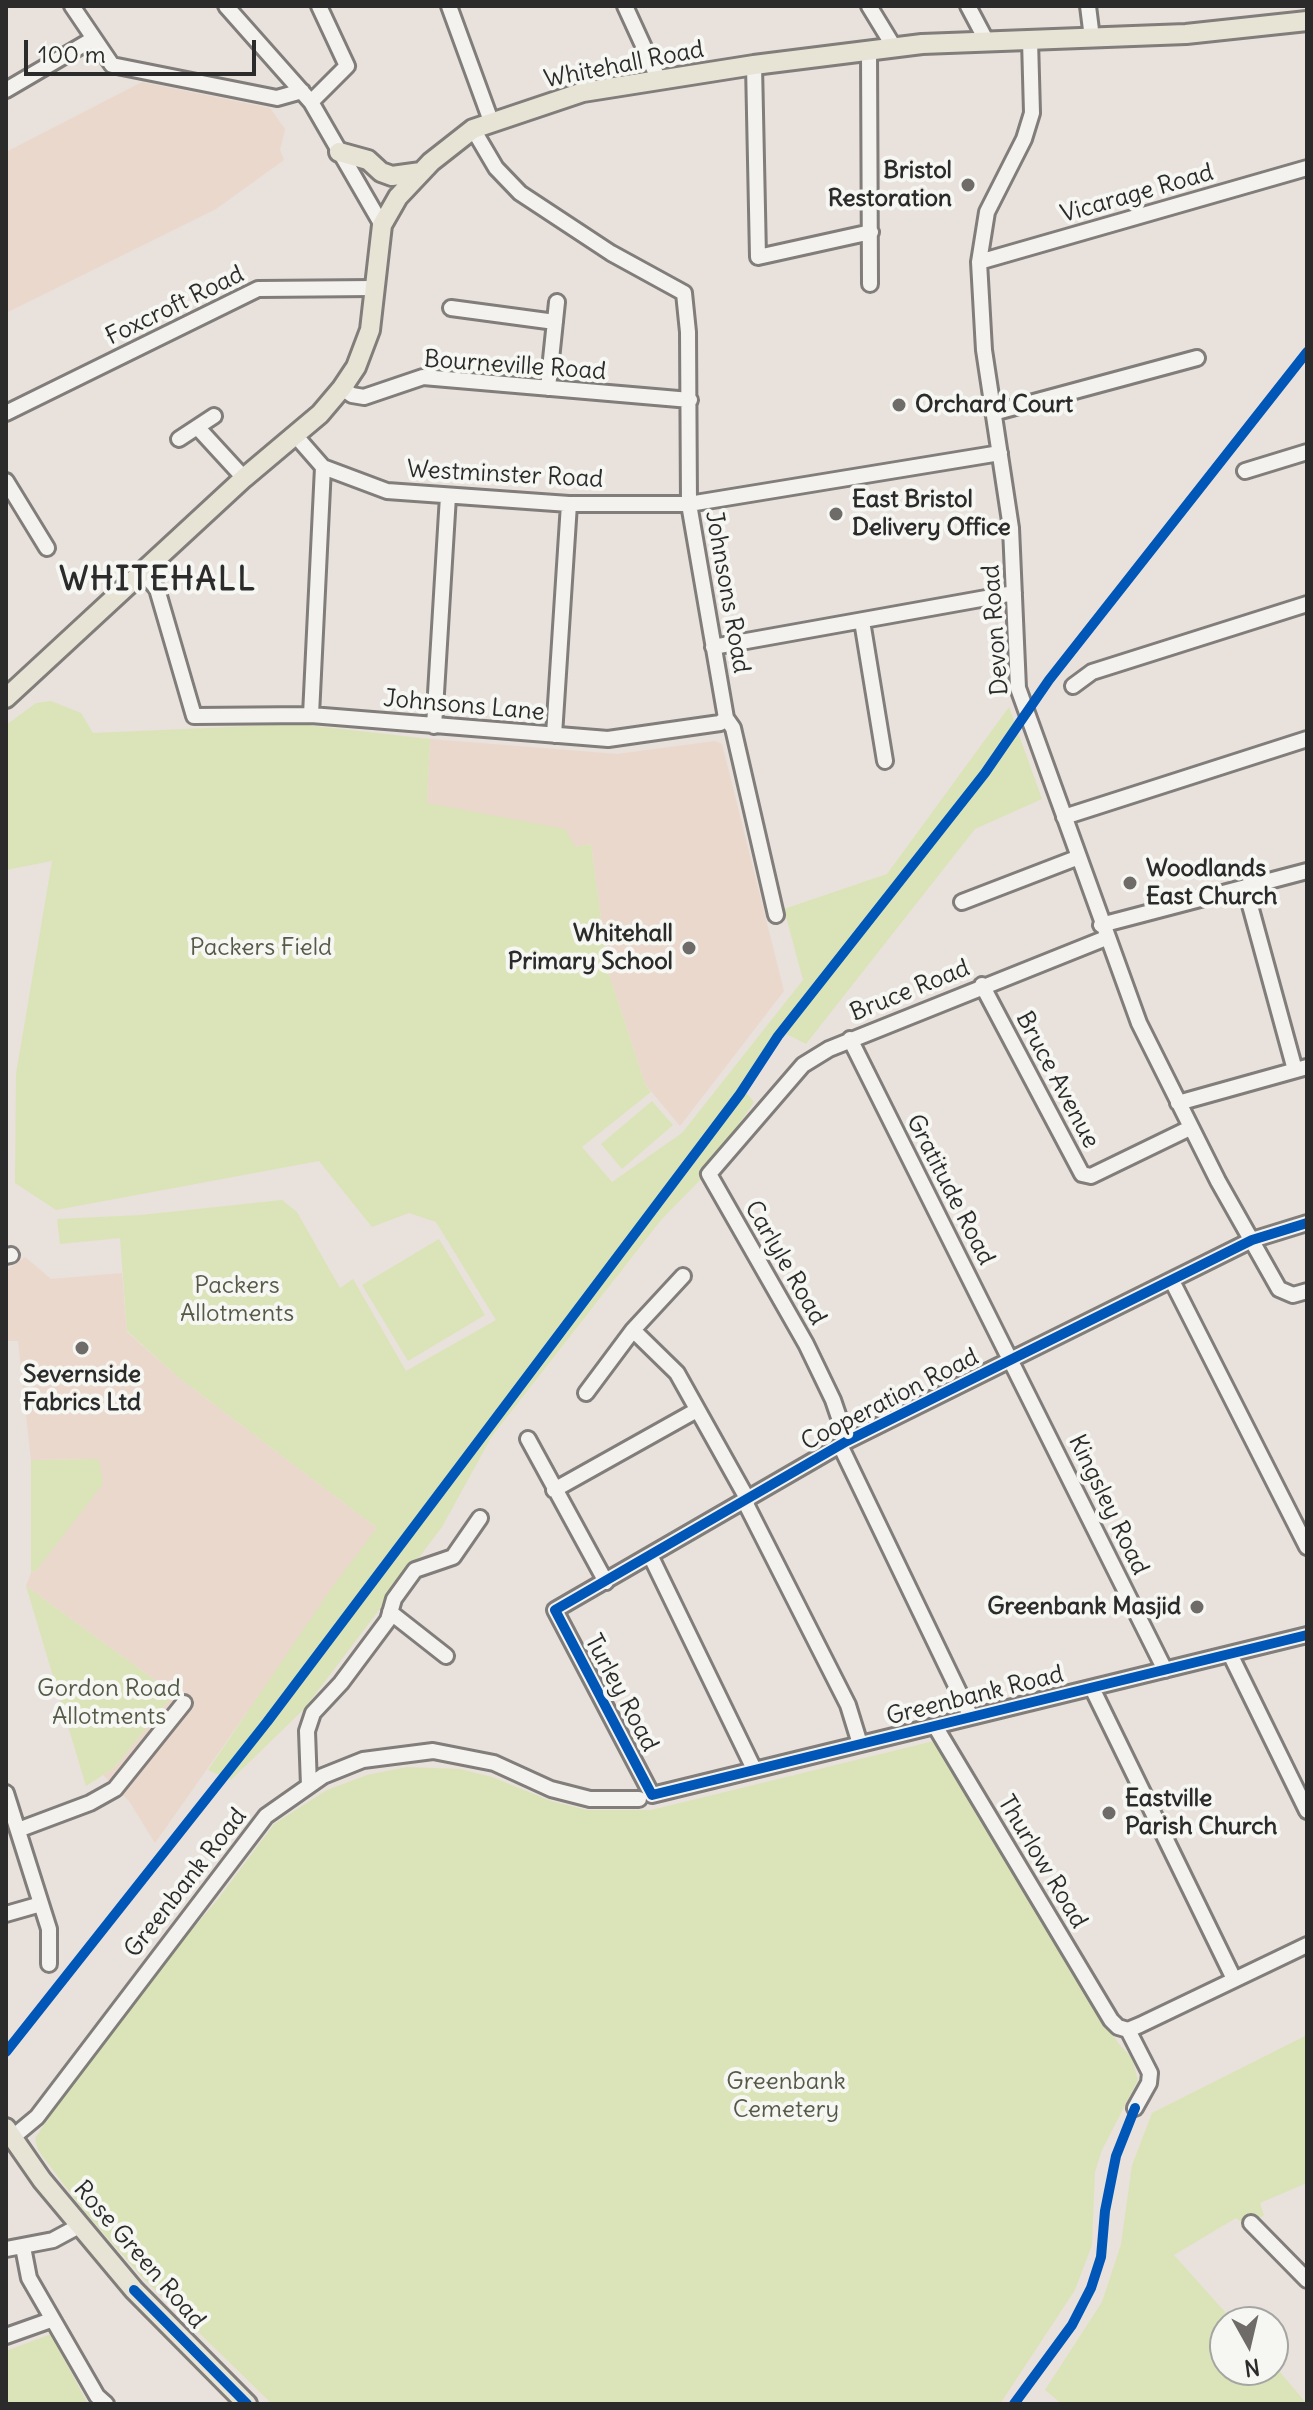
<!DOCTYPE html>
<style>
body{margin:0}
#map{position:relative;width:1313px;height:2410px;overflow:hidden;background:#e9e1db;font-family:Delius,sans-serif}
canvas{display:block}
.frame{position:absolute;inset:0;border:8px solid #2b2b2b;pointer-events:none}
.north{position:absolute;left:1209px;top:2306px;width:80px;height:80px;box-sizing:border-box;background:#f6f6f2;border:2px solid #a5a5a2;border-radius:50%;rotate:172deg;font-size:22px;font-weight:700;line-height:32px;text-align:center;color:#2b2b2b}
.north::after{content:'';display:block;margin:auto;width:28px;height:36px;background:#6e6b69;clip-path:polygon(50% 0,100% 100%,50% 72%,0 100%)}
.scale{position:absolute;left:24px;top:40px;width:232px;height:36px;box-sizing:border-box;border:4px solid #2b2b2b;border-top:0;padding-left:10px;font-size:24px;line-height:28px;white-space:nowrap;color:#2b2b2b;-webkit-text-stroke:6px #f6f6f2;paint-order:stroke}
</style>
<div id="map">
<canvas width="1313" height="2410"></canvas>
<div class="frame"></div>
<div class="north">N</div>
<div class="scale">100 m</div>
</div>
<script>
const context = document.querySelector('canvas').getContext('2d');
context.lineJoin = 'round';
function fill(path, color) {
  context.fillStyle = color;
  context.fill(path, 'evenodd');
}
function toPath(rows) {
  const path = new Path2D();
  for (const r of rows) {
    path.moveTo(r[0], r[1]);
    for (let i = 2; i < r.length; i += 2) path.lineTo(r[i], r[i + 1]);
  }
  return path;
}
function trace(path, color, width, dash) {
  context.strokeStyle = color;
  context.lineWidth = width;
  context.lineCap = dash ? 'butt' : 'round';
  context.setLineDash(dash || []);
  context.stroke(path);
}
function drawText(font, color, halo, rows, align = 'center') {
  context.font = font + ' Delius,sans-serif';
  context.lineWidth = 8;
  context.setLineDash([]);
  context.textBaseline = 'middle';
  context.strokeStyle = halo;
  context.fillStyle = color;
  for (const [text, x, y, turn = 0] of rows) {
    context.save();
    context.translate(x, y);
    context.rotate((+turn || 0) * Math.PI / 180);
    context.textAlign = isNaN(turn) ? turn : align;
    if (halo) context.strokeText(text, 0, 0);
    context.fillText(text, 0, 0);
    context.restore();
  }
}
fill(toPath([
 [142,82,270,108,285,129,280,150,284,160,216,209,6,313,6,152],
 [430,739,617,754,715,741,722,744,784,991,680,1126,645,1084,608,971,591,844,575,847,427,803],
 [25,1257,51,1279,122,1273,127,1332,178,1377,377,1528,155,1843,129,1801,103,1775,114,1768,174,1694,26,1586,31,1573,36,1571,103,1483,98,1459,31,1460,18,1341,6,1341,6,1271]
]), '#ead8cc');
fill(toPath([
 [51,701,81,713,93,733,297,724,430,739,427,803,565,829,575,847,591,844,608,971,645,1084,651,1092,582,1147,612,1182,682,1133,803,980,784,909,887,874,1009,707,1042,799,975,829,806,1044,777,1029,740,1085,754,1102,703,1177,661,1220,492,1436,442,1527,304,1709,231,1780,208,1770,333,1586,377,1528,178,1377,127,1331,120,1238,60,1244,57,1219,141,1215,282,1200,297,1212,340,1288,353,1279,406,1371,496,1320,436,1222,409,1213,372,1227,319,1161,56,1210,15,1183,16,1074,52,861,6,870,6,725,36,703],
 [652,1101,673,1125,622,1169,601,1144],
 [439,1239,485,1315,408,1361,362,1285],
 [99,1459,103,1484,36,1571,31,1573,31,1460],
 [26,1586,174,1694,114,1768,86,1786],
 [934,1741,1118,2043,1132,2058,1138,2080,1102,2150,1095,2172,1092,2245,1075,2290,1000,2404,272,2404,141,2276,83,2210,38,2150,35,2138,122,2012,218,1899,274,1824,327,1790,367,1775,407,1767,460,1769,492,1777,551,1801,587,1810,651,1810],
 [1307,2035,1307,2183,1260,2203,1264,2215,1247,2226,1236,2218,1174,2255,1234,2322,1225,2322,1225,2370,1273,2370,1273,2364,1307,2404,1062,2404,1045,2390,1102,2302,1121,2244,1132,2165,1152,2113],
 [51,2334,88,2404,6,2404,6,2351]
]), '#dbe4b8');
const minor = toPath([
 [72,6,112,65,277,98,302,91],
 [226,6,311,102,382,225],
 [449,6,491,121],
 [625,6,658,78],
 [869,6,894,47],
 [968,6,986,40],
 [1088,6,1092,38],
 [1030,40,1032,113,1024,139,987,212,979,262,984,350,1011,528,1018,688,1139,1023,1218,1181,1279,1289,1293,1295,1307,1291],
 [869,51,870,284],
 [754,65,758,257,871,232],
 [6,90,93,39],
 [311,102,347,66,319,6],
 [473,129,496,168,520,193,611,253,684,293,688,332,689,504,726,718,733,728,776,915],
 [979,262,1307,168],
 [451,308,555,322],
 [342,388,352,395,364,397,423,377,690,400],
 [548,388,557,302],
 [6,413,258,289,374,288],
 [993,413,1197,358],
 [199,429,244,478],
 [295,435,323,467,311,715],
 [179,439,214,416],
 [323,467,387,491,569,504,689,504,1000,453],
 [1245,471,1307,452],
 [6,481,47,548],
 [142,571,157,589,194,716,311,715,608,739,720,723,726,718],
 [862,621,885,761],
 [713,647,1014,593],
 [1073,686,1092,672,1307,604],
 [434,726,448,496],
 [554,735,569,504],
 [1064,817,1307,739],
 [1245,887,1295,1070],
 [962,902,1079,857],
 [1101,925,1307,871],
 [982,985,1082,1174,1091,1176,1190,1128],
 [850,1039,1165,1670],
 [1178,1103,1307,1067],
 [1307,1223,1252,1240,847,1441,555,1610,652,1795,1307,1635],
 [6,1256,11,1255],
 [1172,1281,1307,1547],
 [633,1330,677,1373,748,1500],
 [586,1393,633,1330,683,1276],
 [528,1439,606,1582],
 [847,1441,833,1400,806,1344,709,1174,803,1065,829,1049,1106,938],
 [840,1445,971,1717],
 [554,1490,697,1410],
 [745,1502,848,1705,860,1744],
 [651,1557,754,1769],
 [390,1612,446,1656],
 [1230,1654,1307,1811],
 [1092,1688,1234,1979],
 [935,1726,1111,2020,1118,2027,1128,2030,1140,2025,1307,1945],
 [309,1786,307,1731,313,1713,341,1683,388,1620,394,1599,415,1570,453,1557,480,1518],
 [6,1793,49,1929,49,1964],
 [18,1830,90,1803,115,1789,184,1703],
 [6,1914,41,1904],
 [1128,2030,1150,2073,1149,2083,1135,2108],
 [13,2137,37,2117,266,1816,323,1776,363,1760,433,1751,494,1763,551,1789,590,1799,639,1799],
 [1251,2223,1307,2280],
 [23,2247,29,2278,97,2396,106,2404],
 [6,2249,53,2240,79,2226],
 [6,2336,51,2320]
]);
const major = toPath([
 [339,152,368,160,381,172,392,176,421,172],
 [6,698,244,478,320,414,342,388,356,367,370,330,382,225,398,197,431,162,473,129,583,92,754,65,922,44,1186,34,1307,21],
 [6,2128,42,2180,134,2290,247,2404]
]);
trace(minor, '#807d7a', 20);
trace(major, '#807d7a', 24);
trace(minor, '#f3f2ef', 14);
trace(major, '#e7e4d6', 18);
trace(toPath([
 [1307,1223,1252,1240,847,1441,555,1610,652,1795,1307,1635],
 [6,2052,267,1722,740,1094,778,1036,985,773,1049,680,1307,352],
 [134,2290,247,2404],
 [1014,2404,1072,2325,1091,2288,1101,2257,1105,2211,1116,2156,1135,2108]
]), '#0057b8', 10);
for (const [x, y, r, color] of [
 [968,185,8,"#6e6b69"],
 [899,405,8,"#6e6b69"],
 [836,514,8,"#6e6b69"],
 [1130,883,8,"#6e6b69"],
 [689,948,8,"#6e6b69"],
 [82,1348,8,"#6e6b69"],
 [1197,1607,8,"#6e6b69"],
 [1109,1813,8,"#6e6b69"]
]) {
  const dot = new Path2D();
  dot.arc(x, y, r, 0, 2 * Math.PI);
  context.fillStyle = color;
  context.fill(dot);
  trace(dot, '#f6f6f2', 3);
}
drawText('24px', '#2b2b2b', '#f6f6f2', [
 ["Whitehall Road",624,65,-11],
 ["Vicarage Road",1137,194,-16],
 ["Foxcroft Road",175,306,-26],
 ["Bourneville Road",515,366,4],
 ["Westminster Road",505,475,3],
 ["Johnsons Road",727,592,80],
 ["Devon Road",996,630,-94],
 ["Johnsons Lane",464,706,5],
 ["Bruce Road",910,991,-22],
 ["Bruce Avenue",1057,1080,62],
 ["Gratitude Road",950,1190,63],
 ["Carlyle Road",785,1263,60],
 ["Cooperation Road",890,1400,-27],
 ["Kingsley Road",1108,1505,64],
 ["Turley Road",621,1693,62],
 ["Greenbank Road",975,1696,-14],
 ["Thurlow Road",1042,1862,59],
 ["Greenbank Road",186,1883,-52],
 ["Rose Green Road",139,2255,49]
]);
drawText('bold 24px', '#2b2b2b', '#f6f6f2', [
 ["Bristol",952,171,"right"],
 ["Restoration",952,199,"right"],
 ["Orchard Court",915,405],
 ["East Bristol",852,500],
 ["Delivery Office",852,528],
 ["Woodlands",1146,869],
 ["East Church",1146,897],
 ["Whitehall",673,934,"right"],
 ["Primary School",673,962,"right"],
 ["Severnside",82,1375,"center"],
 ["Fabrics Ltd",82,1403,"center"],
 ["Greenbank Masjid",1181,1607,"right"],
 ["Eastville",1125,1799],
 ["Parish Church",1125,1827]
], 'left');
drawText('24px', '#545a47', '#f6f6f2', [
 ["Packers Field",261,948],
 ["Packers",237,1286],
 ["Allotments",237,1314],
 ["Gordon Road",109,1689],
 ["Allotments",109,1717],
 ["Greenbank",786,2082],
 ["Cemetery",786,2110]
]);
context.letterSpacing = '2px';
drawText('bold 32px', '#2b2b2b', '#f6f6f2', [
 ["WHITEHALL",158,581]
]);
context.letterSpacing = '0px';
</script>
